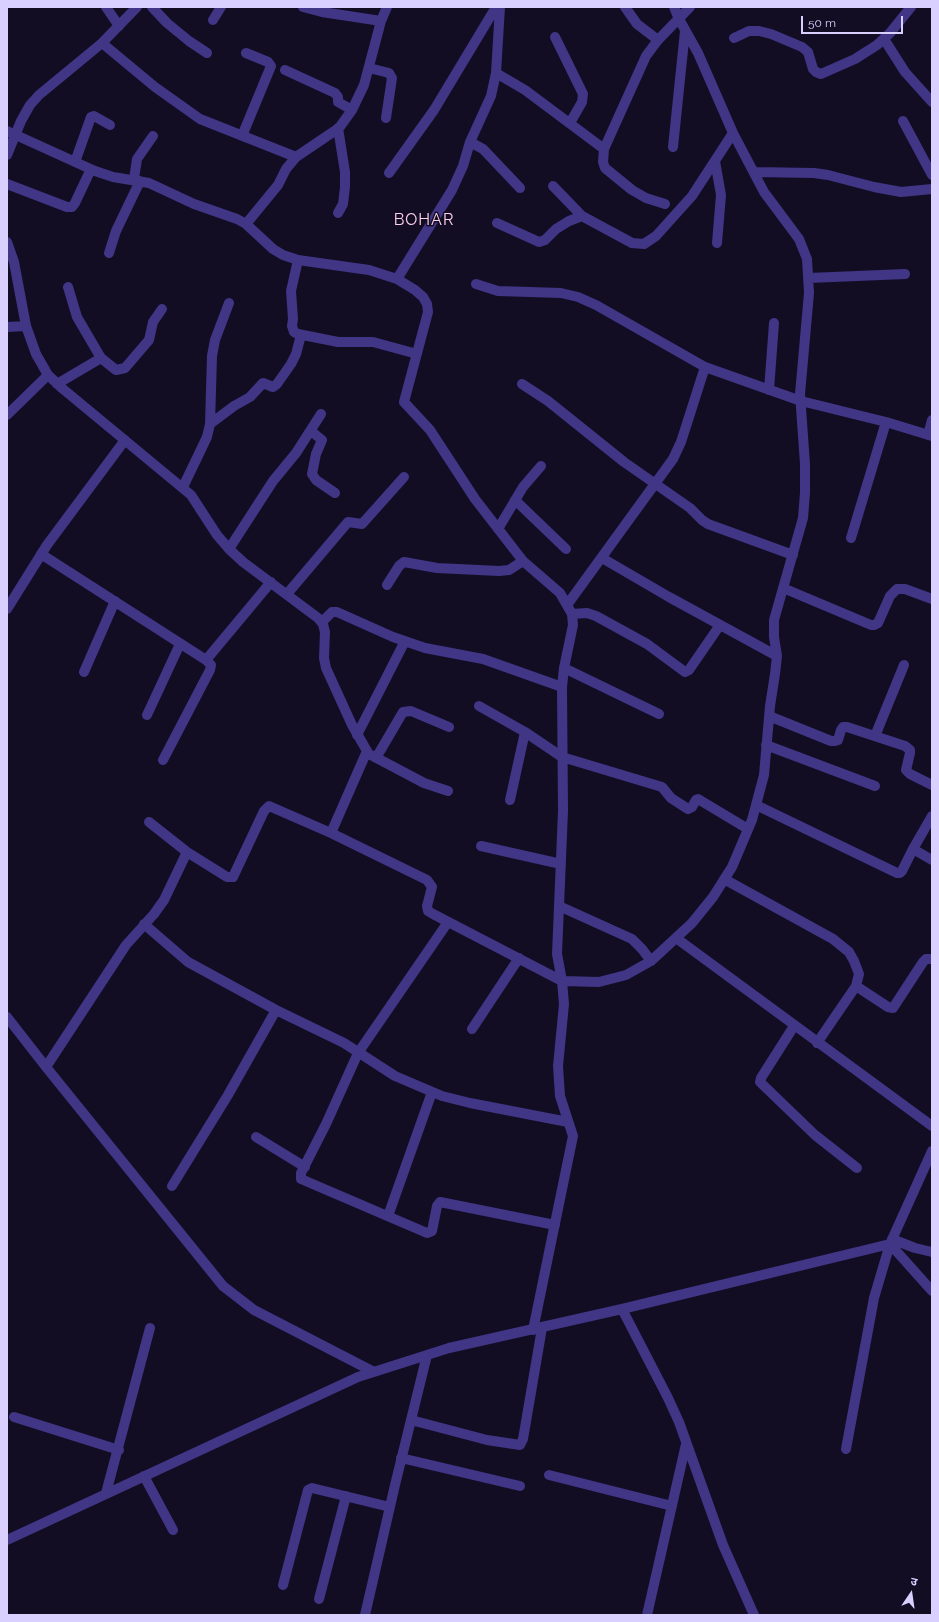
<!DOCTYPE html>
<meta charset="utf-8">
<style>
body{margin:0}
#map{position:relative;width:939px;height:1622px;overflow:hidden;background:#130d24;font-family:Raleway,"Noto Sans Devanagari",sans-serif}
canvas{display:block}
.frame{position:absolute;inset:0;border:8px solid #dad0ff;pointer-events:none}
.north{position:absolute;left:891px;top:1574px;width:40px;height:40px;-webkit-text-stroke:3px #130d24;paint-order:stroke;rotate:13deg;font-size:11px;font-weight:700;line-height:16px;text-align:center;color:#dad0ff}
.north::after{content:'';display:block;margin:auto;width:14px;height:18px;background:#dad0ff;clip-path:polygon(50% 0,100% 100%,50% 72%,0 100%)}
.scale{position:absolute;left:801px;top:16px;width:102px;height:18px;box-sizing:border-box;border:2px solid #dad0ff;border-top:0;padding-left:5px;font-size:12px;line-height:14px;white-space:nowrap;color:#dad0ff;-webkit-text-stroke:3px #130d24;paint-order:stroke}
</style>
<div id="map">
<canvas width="939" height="1622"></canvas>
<div class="frame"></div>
<div class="north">उ</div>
<div class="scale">50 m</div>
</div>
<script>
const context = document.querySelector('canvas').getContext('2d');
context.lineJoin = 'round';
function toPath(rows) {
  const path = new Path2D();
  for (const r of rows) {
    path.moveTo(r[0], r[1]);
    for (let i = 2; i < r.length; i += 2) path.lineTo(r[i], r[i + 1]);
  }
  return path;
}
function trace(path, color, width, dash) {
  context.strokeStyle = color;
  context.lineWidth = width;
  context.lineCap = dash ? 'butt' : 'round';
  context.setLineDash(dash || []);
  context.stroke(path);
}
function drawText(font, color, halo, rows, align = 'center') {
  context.font = font + ' Raleway,sans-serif';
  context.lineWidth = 3;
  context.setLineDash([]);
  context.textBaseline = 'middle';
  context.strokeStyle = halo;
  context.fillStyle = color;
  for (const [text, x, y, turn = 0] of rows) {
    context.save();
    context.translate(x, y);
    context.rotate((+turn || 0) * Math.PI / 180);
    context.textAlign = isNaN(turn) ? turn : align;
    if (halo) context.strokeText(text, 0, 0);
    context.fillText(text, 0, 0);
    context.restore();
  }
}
trace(toPath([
 [106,7,119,26],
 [152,7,167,23,189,41,207,53],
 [303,7,322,12,381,21],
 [500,7,496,73,491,96,470,142,463,166,452,190,397,279,415,290,423,297,427,304,428,312,404,402,430,430,475,499,523,561,560,593,572,614,573,625,564,668,562,687,563,811,557,954,562,981,564,1004,558,1066,560,1096,573,1136,533,1330],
 [625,7,637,24,658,40],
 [213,20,221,7],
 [555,37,583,94,582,102,570,123],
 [734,38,749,31,759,31,771,34,802,47,808,52,813,69,816,72,821,74,855,59,877,45,890,33,911,7],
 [884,39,905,72,932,102],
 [102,43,155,87,200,119,296,157],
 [369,68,389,73,392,78,386,118],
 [285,70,335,93,338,97,338,102,352,110],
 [496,73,525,90,604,149,646,56,658,40,690,7],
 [903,121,932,175],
 [7,131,95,171,113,177,149,183,194,204,237,219,246,224,273,249,283,255,298,260,369,270,397,279],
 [242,136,271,66,268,62,246,53],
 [470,142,483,149,520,188],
 [673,147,685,31],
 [604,149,603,162,605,168,632,190,646,198,665,204],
 [7,155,21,121,30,105,39,95,102,43,137,7],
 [715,161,721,195,717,243],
 [75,162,91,117,94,116,110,125],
 [754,172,814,173,828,175,874,187,901,192,932,189],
 [389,173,434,110,496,7],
 [134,179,137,159,153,136],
 [7,184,67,207,72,207,75,203,91,169],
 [553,186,582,216],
 [338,213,343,204,345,187,345,172,338,128],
 [497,223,539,242,545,240,556,229,569,221,582,216,632,243,644,244,656,236,692,196,733,133],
 [246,224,278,185,286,169,296,157,339,128,352,110,364,85,381,21,387,7],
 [7,242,14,262,26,326,36,354,48,375,63,389,191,495,217,535,229,549,243,562,318,618,323,624,325,632,324,658,326,668,352,725,367,751,331,833,427,880,432,887,427,906,428,911,433,914,562,981,599,982,626,975,651,961,692,923,713,897,732,867,752,820,764,775,770,706,775,674,777,656,774,637,774,620,803,518,805,493,805,464,800,394,809,293,807,259,799,239,764,192,733,133,698,53,679,19,674,7],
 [109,253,116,231,140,181],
 [298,260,291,291,293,319,292,326,294,332,298,334,338,342,373,342,417,354],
 [809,278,905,274],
 [476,284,498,291,561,293,578,297,596,305,705,367,801,401,886,422,932,436],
 [68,287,77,317,101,358],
 [7,327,26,326],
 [57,384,101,358,116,370,125,368,149,340,153,322,162,309],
 [522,384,548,401,624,462,690,508,702,520,708,524,793,555],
 [769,390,774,323],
 [7,415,48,375],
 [210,424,234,406,250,397,263,383,273,387,277,384,291,364,296,354,301,335],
 [311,431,322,440,316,454,312,474,316,480,335,493],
 [928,435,932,420],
 [183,487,207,437,210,424,212,356,215,340,229,303],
 [515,500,566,549],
 [498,529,523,487,541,466],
 [851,538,886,422],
 [229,549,273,481,296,453,321,414],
 [41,554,206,660,271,582],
 [602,558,669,597,777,656],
 [387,585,399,566,404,562,437,568,499,571,509,570,523,561],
 [783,588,871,625,874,625,878,623,890,596,897,589,905,589,932,599],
 [287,594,348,522,362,524,404,477],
 [567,605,673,459,681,442,705,367],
 [7,609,47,545,125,440],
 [572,614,587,613,596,616,647,644,685,672,689,670,720,625],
 [322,622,332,612,337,612,393,637,425,648,483,659,562,687],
 [564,668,659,714],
 [84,672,115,601],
 [479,706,525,732,562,757,662,787,671,798,688,809,692,807,696,800,698,799,748,829],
 [147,715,180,644],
 [769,716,831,741,835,741,838,740,841,730,843,727,847,727,905,746,910,750,910,753,906,770,910,774,932,785],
 [357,735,405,641],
 [875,736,904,665],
 [766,745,875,786],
 [371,755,424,783,448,791],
 [376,758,403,712,411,711,449,727],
 [163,760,210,670,211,665,206,660],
 [510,800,525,732],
 [756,805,897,873,900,873,902,871,913,849,932,860],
 [149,822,187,852],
 [481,846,561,864],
 [913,849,932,816],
 [724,879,833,939,849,952,854,961,859,974,856,986,817,1043],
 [559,906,632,939,642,949,651,961],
 [448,922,358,1053,326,1124,301,1173,301,1179,427,1233,432,1231,437,1206,440,1202,555,1225],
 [144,924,188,962,276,1010,344,1043,395,1076,442,1096,470,1103,568,1122],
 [676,938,932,1126],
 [856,986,888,1007,893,1008,923,962,926,959,932,959],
 [7,1017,46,1067,223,1286,254,1310,374,1372],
 [794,1026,761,1078,760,1082,815,1135,857,1168],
 [472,1029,519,958],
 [46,1067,126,945,154,914,164,900,187,852,227,877,233,877,264,811,269,806,331,833],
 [256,1137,305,1167],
 [932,1151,890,1244,932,1291],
 [172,1186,228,1095,276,1010],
 [388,1216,432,1092],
 [892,1239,915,1248,932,1252],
 [622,1309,668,1398,679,1422,723,1545,754,1615],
 [14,1417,119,1450],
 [411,1420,487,1440,520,1445,523,1439,542,1328],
 [846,1449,874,1298,890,1244],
 [401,1458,520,1486],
 [549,1475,672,1506],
 [144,1476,173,1530],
 [106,1493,150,1328],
 [7,1540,358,1377,449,1348,622,1309,890,1244],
 [283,1585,308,1490,312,1488,316,1489,390,1507],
 [319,1599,346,1496],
 [365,1615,395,1485,427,1355],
 [647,1615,686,1444]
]), '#413586', 10);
context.letterSpacing = '1px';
drawText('16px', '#ffd2ea', '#130d24', [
 ["BOHAR",424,220]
]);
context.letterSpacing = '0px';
</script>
